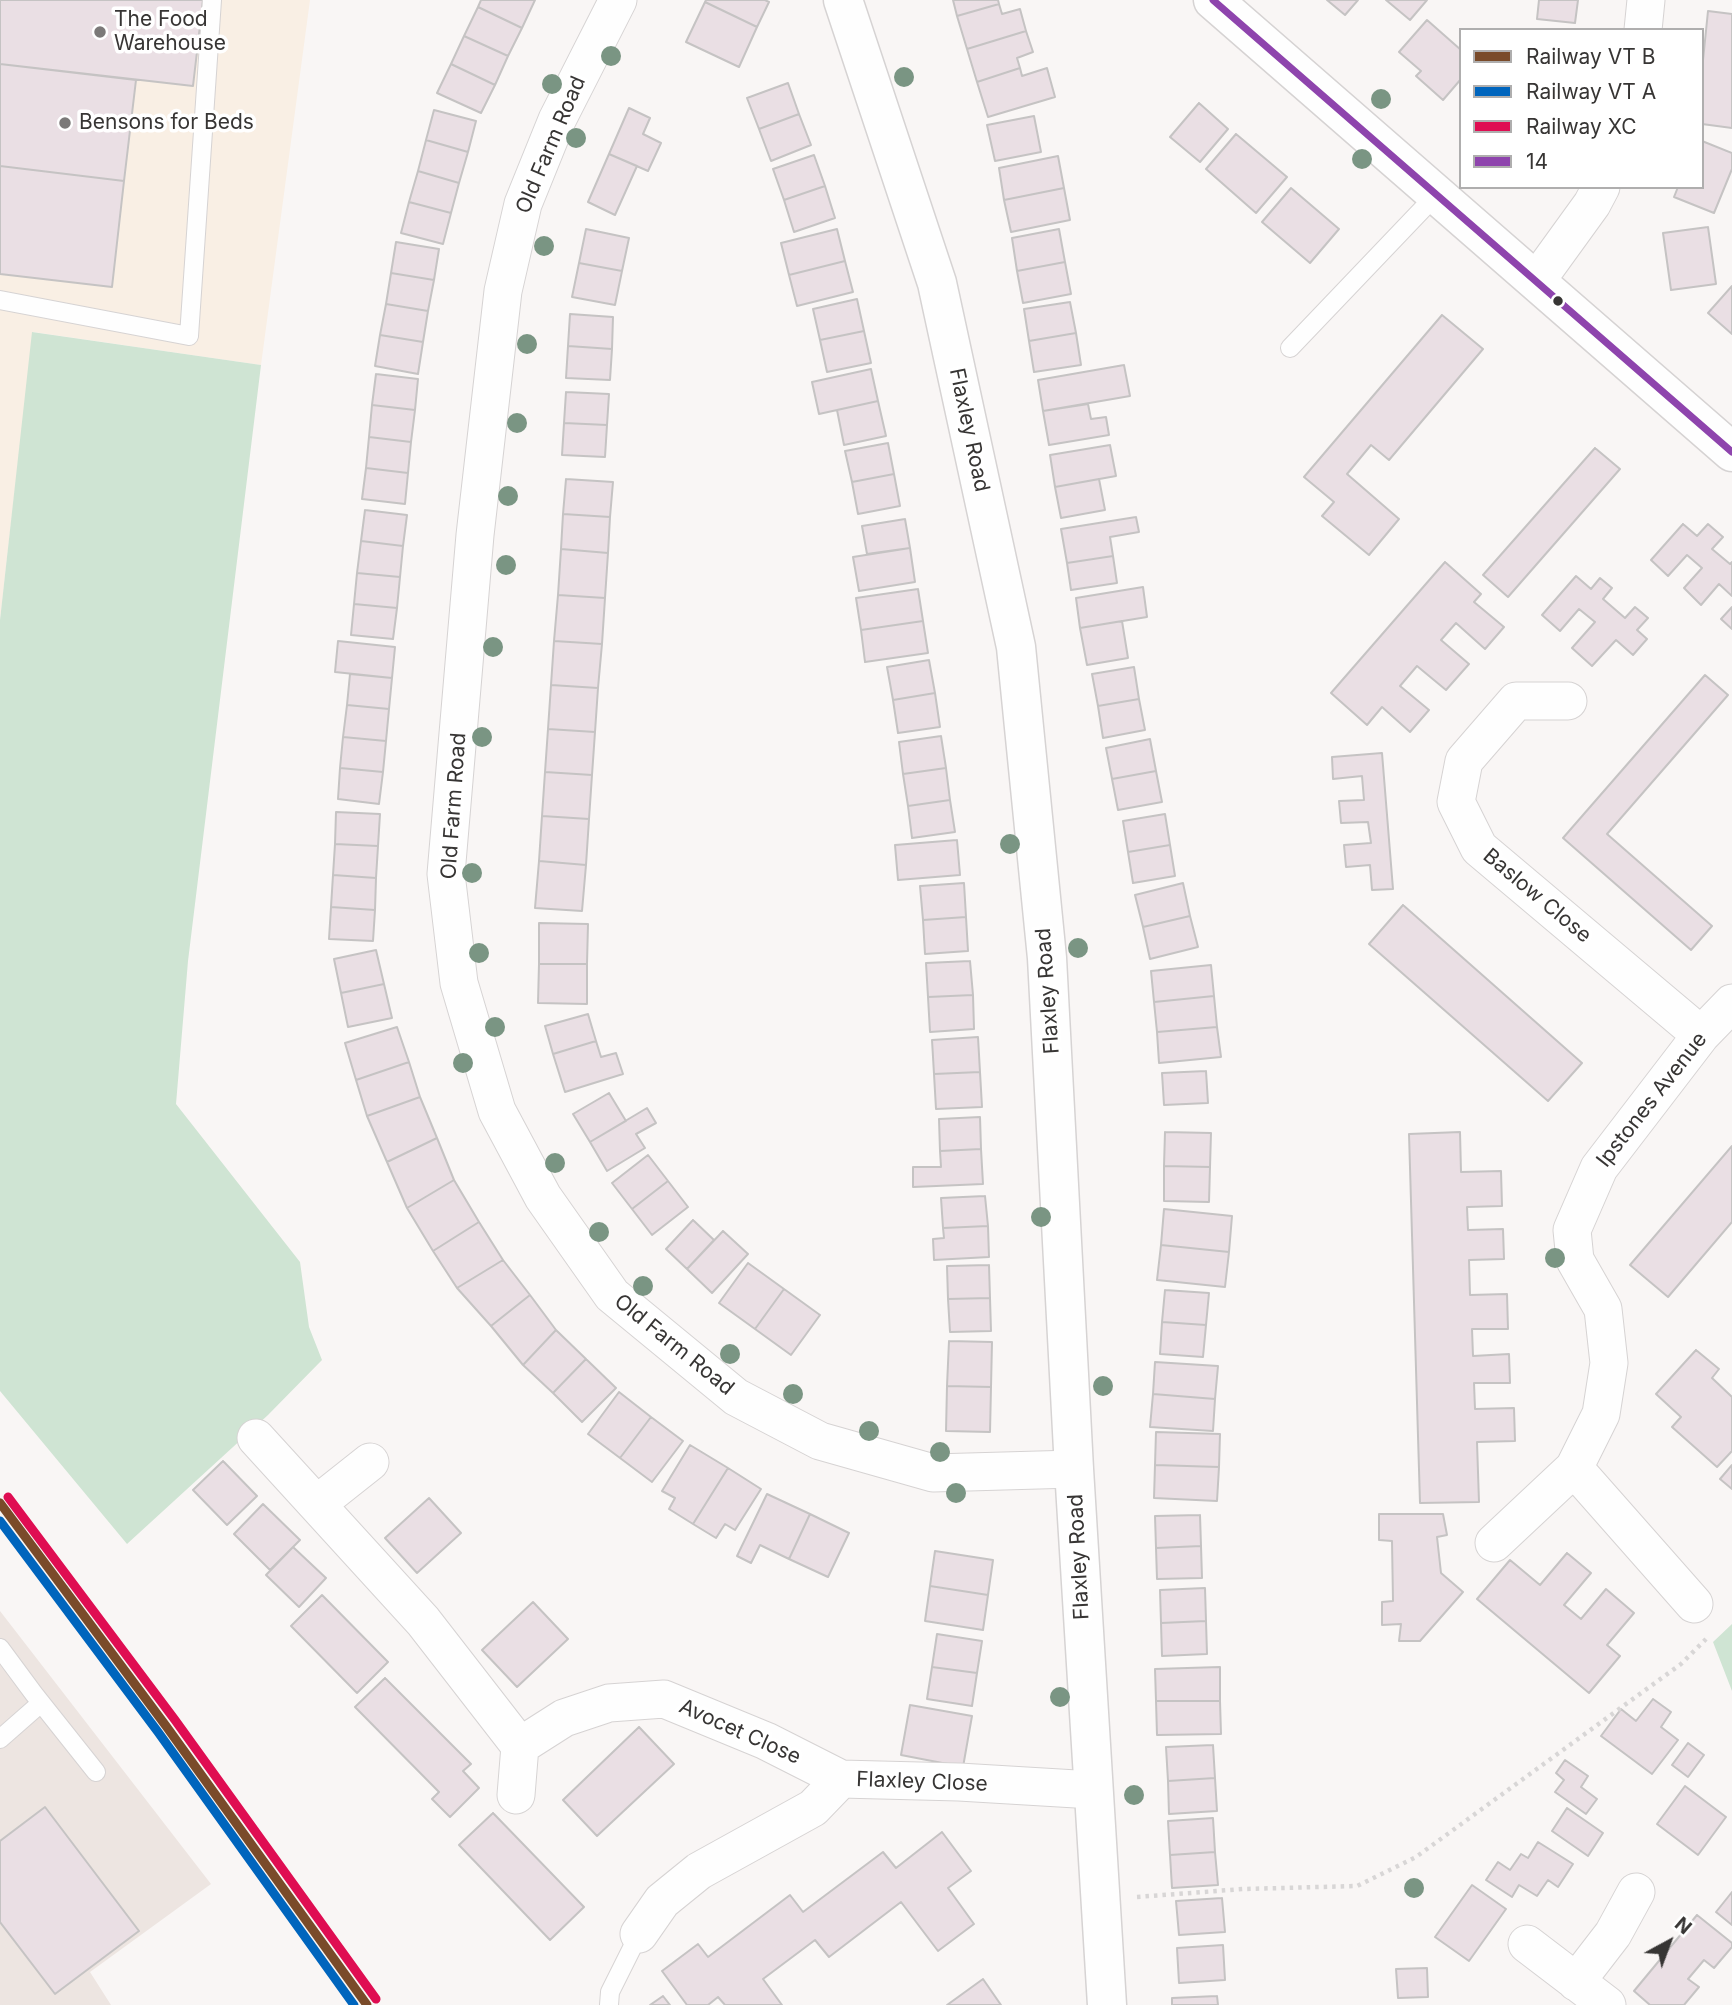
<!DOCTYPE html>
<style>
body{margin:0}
#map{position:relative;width:1732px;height:2005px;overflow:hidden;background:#f9f6f5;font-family:Inter,sans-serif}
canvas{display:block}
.legend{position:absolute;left:1459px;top:28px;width:245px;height:161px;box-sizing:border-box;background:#fff;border:2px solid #afaeae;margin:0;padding:9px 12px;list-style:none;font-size:21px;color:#373534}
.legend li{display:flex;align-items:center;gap:14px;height:35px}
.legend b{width:35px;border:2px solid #afaeae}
.north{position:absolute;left:1634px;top:1907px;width:70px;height:70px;-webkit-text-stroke:5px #fff;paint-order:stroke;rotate:41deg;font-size:19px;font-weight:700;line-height:28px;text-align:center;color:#373534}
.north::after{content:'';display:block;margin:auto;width:24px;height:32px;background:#373534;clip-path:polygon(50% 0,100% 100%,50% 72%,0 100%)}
</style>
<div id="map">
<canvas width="1732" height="2005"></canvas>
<ul class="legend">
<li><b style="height:9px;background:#7a4b2a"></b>Railway VT B</li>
<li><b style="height:9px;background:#0065bd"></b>Railway VT A</li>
<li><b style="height:9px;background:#df0d52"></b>Railway XC</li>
<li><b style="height:9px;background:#8e44ad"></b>14</li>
</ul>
<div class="north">N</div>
</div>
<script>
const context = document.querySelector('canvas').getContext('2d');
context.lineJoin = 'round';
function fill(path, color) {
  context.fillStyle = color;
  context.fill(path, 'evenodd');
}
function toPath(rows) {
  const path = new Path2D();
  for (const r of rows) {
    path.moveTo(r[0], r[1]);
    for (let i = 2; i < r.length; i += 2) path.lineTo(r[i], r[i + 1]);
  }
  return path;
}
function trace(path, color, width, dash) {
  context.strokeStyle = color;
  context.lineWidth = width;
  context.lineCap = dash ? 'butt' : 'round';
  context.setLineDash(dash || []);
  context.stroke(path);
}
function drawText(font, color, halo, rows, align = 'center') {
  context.font = font + ' Inter,sans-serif';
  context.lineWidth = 7;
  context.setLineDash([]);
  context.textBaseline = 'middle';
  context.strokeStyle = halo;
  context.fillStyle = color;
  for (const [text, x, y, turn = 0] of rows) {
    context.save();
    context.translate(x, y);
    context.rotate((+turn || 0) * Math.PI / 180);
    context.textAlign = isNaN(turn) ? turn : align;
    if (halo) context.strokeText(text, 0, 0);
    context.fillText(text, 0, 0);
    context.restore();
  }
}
fill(toPath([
 [0,0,310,0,261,365,33,332,0,620]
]), '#f9efe4');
fill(toPath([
 [0,1611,211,1884,90,1972,111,2005,0,2005]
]), '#ede5e1');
fill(toPath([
 [32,332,261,365,188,961,176,1104,300,1262,309,1327,322,1360,268,1415,127,1544,0,1391,0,620],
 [1732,1624,1732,1691,1713,1642]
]), '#cfe4d3');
const building = toPath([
 [0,0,203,0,193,86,0,64,0,0],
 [481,0,535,0,522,28,478,7,481,0],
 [706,0,765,0,769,2,757,27,705,2,706,0],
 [953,0,998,0,999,4,957,16,953,0],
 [1327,0,1358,0,1345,15,1327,0],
 [1386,0,1427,0,1410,20,1386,0],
 [1539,0,1578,0,1575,23,1537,19,1539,0],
 [705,2,757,27,739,67,686,42,705,2],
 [999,4,1002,14,1020,9,1026,31,967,49,957,16,999,4],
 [478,7,522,28,508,56,464,36,478,7],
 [1708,11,1732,14,1732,128,1702,124,1702,70,1708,11],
 [1427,20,1461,50,1461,79,1443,100,1416,76,1421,71,1399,52,1427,20],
 [1026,31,1033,52,1017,58,1020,68,977,82,967,49,1026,31],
 [464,36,508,56,495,85,451,64,464,36],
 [0,64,136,80,124,181,0,166,0,64],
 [451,64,495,85,481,113,437,93,451,64],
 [1020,68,1022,76,1047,68,1055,97,988,117,977,82,1020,68],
 [788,83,799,114,759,129,747,98,788,83],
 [1199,103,1228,129,1200,162,1170,137,1199,103],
 [629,108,650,118,643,134,661,143,648,171,609,154,629,108],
 [434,110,476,121,468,152,426,140,434,110],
 [799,114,811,145,771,161,759,129,799,114],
 [1034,116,1041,152,995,161,987,125,1034,116],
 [1236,134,1287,177,1256,213,1206,169,1236,134],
 [426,140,468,152,459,183,418,171,426,140],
 [1702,141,1732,153,1732,169,1714,213,1674,197,1678,187,1702,187,1702,141],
 [609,154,637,166,615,215,588,202,609,154],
 [814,155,825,186,784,200,773,169,814,155],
 [1058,156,1064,188,1004,200,999,168,1058,156],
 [0,166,124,181,112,287,0,274,0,166],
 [418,171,459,183,451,213,409,202,418,171],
 [825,186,835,218,794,232,784,200,825,186],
 [1064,188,1070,220,1011,232,1004,200,1064,188],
 [1291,188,1339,229,1310,263,1262,222,1291,188],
 [409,202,451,213,443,244,401,233,409,202],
 [1708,227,1716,284,1671,290,1663,233,1708,227],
 [586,229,629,238,622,271,579,263,586,229],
 [837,229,845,261,789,275,781,243,837,229],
 [1059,229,1065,262,1017,271,1012,238,1059,229],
 [396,242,439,249,434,280,391,273,396,242],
 [845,261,853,292,797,306,789,275,845,261],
 [1065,262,1071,294,1023,303,1017,271,1065,262],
 [579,263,622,271,615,305,572,297,579,263],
 [391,273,434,280,428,311,386,304,391,273],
 [1732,286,1732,334,1708,313,1732,286],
 [857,299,864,331,820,340,813,309,857,299],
 [1070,302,1076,333,1029,341,1024,309,1070,302],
 [386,304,428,311,423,342,380,335,386,304],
 [570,314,613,317,612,349,568,346,570,314],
 [1442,315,1483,349,1389,460,1371,445,1347,474,1399,519,1369,555,1322,516,1334,502,1304,477,1442,315],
 [864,331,871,363,827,372,820,340,864,331],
 [1076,333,1081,365,1034,372,1029,341,1076,333],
 [380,335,423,342,418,374,375,366,380,335],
 [568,346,612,349,610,380,566,378,568,346],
 [1124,365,1130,396,1043,411,1038,380,1124,365],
 [871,369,878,401,819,414,812,382,871,369],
 [376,374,418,379,415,410,372,405,376,374],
 [566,392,609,394,607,425,564,423,566,392],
 [878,401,886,436,844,445,837,410,878,401],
 [1088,404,1091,419,1106,417,1109,435,1049,445,1043,411,1088,404],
 [372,405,415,410,411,442,369,437,372,405],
 [564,423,607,425,605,457,562,455,564,423],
 [369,437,411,442,408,473,366,468,369,437],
 [888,443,894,474,852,482,845,451,888,443],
 [1110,445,1116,476,1055,487,1050,455,1110,445],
 [1595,448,1620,469,1508,597,1483,575,1595,448],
 [366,468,408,473,405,504,362,499,366,468],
 [894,474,900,506,858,514,852,482,894,474],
 [566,479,613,482,610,517,563,514,566,479],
 [1099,479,1105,510,1061,518,1055,487,1099,479],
 [365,510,407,515,403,546,361,541,365,510],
 [563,514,610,517,608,553,561,549,563,514],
 [1136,517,1139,532,1110,537,1113,556,1067,563,1061,529,1136,517],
 [905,519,910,548,867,554,862,526,905,519],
 [1683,524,1697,536,1708,524,1723,537,1712,549,1730,564,1732,562,1732,596,1719,584,1701,605,1684,588,1702,568,1687,555,1668,576,1651,560,1683,524],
 [361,541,403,546,400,577,357,573,361,541],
 [910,548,915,582,859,591,853,557,910,548],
 [561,549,608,553,605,598,558,595,561,549],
 [1113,556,1117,583,1071,590,1067,563,1113,556],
 [1445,562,1481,594,1474,602,1504,627,1485,649,1456,623,1441,640,1469,664,1446,690,1417,666,1400,686,1429,710,1410,732,1382,707,1367,725,1331,693,1445,562],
 [357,573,400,577,397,608,354,604,357,573],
 [1576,576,1591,589,1600,578,1612,588,1603,599,1625,618,1635,607,1648,618,1637,630,1647,639,1633,655,1616,640,1592,666,1572,648,1595,622,1579,609,1560,631,1542,615,1576,576],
 [1143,587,1147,617,1080,628,1076,598,1143,587],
 [918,589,923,621,861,630,856,598,918,589],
 [558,595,605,598,602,644,554,641,558,595],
 [354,604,397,608,393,639,351,635,354,604],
 [1732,607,1732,629,1721,619,1732,607],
 [923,621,928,653,865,662,861,630,923,621],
 [1122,621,1128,658,1087,665,1080,628,1122,621],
 [338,641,395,647,392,678,335,672,338,641],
 [554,641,602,644,598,688,551,685,554,641],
 [929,660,935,693,893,700,887,667,929,660],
 [1134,667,1139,699,1098,706,1092,674,1134,667],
 [350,674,392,678,389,709,347,705,350,674],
 [1705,675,1728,695,1607,834,1712,926,1691,950,1563,838,1705,675],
 [551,685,598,688,595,732,548,729,551,685],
 [935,693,940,727,898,733,893,700,935,693],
 [1139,699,1145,730,1103,738,1098,706,1139,699],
 [347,705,389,709,386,741,343,737,347,705],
 [548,729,595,732,592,775,545,772,548,729],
 [941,736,946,768,903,774,899,742,941,736],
 [343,737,386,741,383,772,340,768,343,737],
 [1150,739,1156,771,1112,779,1106,748,1150,739],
 [1382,753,1393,889,1372,890,1370,865,1346,867,1344,845,1371,843,1368,822,1341,823,1339,801,1364,800,1362,776,1333,779,1332,757,1382,753],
 [340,768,383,772,379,804,338,799,340,768],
 [946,768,950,800,908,806,903,774,946,768],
 [1156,771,1162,802,1118,810,1112,779,1156,771],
 [545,772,592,775,589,819,542,816,545,772],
 [950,800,955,832,912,838,908,806,950,800],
 [336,812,380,814,378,846,335,844,336,812],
 [1165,814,1170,845,1128,852,1123,821,1165,814],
 [542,816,589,819,586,865,539,861,542,816],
 [957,840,960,875,898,880,895,845,957,840],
 [335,844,378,846,376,878,333,875,335,844],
 [1170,845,1175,876,1133,883,1128,852,1170,845],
 [539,861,586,865,582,911,535,908,539,861],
 [333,875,376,878,375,910,331,907,333,875],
 [964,883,966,917,923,920,920,886,964,883],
 [1183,883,1190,916,1143,927,1135,895,1183,883],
 [1403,905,1582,1063,1548,1101,1369,944,1403,905],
 [331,907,375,910,373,941,329,939,331,907],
 [1190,916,1198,947,1150,959,1143,927,1190,916],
 [966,917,968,951,925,954,923,920,966,917],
 [539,923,588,924,587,964,539,964,539,923],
 [376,950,384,984,341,993,334,959,376,950],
 [970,961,973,995,928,997,926,963,970,961],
 [539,964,587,964,587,1004,538,1003,539,964],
 [1211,965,1214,996,1154,1002,1151,971,1211,965],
 [384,984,392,1018,348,1027,341,993,384,984],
 [973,995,974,1029,930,1032,928,997,973,995],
 [1214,996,1217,1027,1157,1032,1154,1002,1214,996],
 [588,1014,596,1041,553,1054,545,1026,588,1014],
 [397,1027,409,1062,356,1080,345,1043,397,1027],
 [1217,1027,1221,1057,1159,1063,1157,1032,1217,1027],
 [978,1037,980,1072,934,1074,932,1040,978,1037],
 [596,1041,601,1057,616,1053,623,1074,565,1092,553,1054,596,1041],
 [409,1062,420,1097,367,1116,356,1080,409,1062],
 [1206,1071,1208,1103,1164,1105,1162,1073,1206,1071],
 [980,1072,982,1107,936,1109,934,1074,980,1072],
 [609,1093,626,1121,590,1142,573,1114,609,1093],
 [420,1097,437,1138,387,1162,367,1116,420,1097],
 [647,1108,656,1123,636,1134,645,1148,607,1171,590,1142,647,1108],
 [980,1117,981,1149,940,1151,939,1119,980,1117],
 [1165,1132,1211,1133,1210,1167,1164,1166,1165,1132],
 [1460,1132,1461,1172,1501,1171,1502,1206,1467,1207,1468,1230,1503,1229,1504,1259,1469,1260,1470,1295,1507,1294,1508,1329,1472,1329,1473,1356,1509,1354,1510,1383,1474,1383,1475,1409,1514,1408,1515,1441,1477,1442,1479,1502,1420,1503,1409,1134,1460,1132],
 [437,1138,454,1180,407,1208,387,1162,437,1138],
 [1732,1146,1732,1222,1668,1297,1630,1265,1732,1146],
 [981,1149,983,1184,913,1187,913,1167,941,1167,940,1151,981,1149],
 [648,1155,668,1181,632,1209,612,1183,648,1155],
 [1164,1166,1210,1167,1209,1202,1164,1201,1164,1166],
 [454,1180,479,1222,433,1251,407,1208,454,1180],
 [668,1181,688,1207,652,1235,632,1209,668,1181],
 [985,1196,988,1226,943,1228,941,1198,985,1196],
 [1164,1209,1232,1216,1229,1252,1161,1245,1164,1209],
 [693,1220,714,1240,687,1269,666,1249,693,1220],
 [479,1222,503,1260,457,1288,433,1251,479,1222],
 [988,1226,989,1257,934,1260,933,1239,944,1238,943,1228,988,1226],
 [723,1231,748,1254,712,1293,687,1269,723,1231],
 [1161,1245,1229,1252,1225,1287,1157,1280,1161,1245],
 [503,1260,530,1295,491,1326,457,1288,503,1260],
 [748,1263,784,1289,755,1329,719,1303,748,1263],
 [989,1265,990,1298,948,1299,947,1266,989,1265],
 [784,1289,820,1315,791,1355,755,1329,784,1289],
 [1165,1290,1209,1293,1206,1325,1162,1322,1165,1290],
 [530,1295,556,1330,523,1365,491,1326,530,1295],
 [990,1298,991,1331,950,1332,948,1299,990,1298],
 [1162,1322,1206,1325,1203,1357,1160,1354,1162,1322],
 [556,1330,586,1359,553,1393,523,1365,556,1330],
 [949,1341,992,1342,991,1387,947,1386,949,1341],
 [1696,1350,1719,1369,1712,1378,1732,1397,1732,1451,1717,1467,1672,1427,1681,1417,1656,1394,1696,1350],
 [586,1359,616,1388,582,1422,553,1393,586,1359],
 [1155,1362,1218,1366,1215,1399,1153,1394,1155,1362],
 [947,1386,991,1387,990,1432,946,1431,947,1386],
 [619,1392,651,1417,620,1458,588,1434,619,1392],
 [1153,1394,1215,1399,1213,1431,1150,1427,1153,1394],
 [651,1417,683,1441,652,1482,620,1458,651,1417],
 [1156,1432,1220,1434,1219,1467,1155,1465,1156,1432],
 [690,1445,728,1468,693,1524,669,1509,675,1498,662,1491,690,1445],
 [223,1461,257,1496,227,1525,193,1490,223,1461],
 [1155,1465,1219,1467,1217,1501,1154,1498,1155,1465],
 [1732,1465,1732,1489,1720,1479,1732,1465],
 [728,1468,761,1489,735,1530,725,1524,716,1538,693,1524,728,1468],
 [767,1494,810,1514,789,1559,760,1545,751,1563,737,1556,767,1494],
 [429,1498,461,1533,417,1573,385,1538,429,1498],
 [263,1504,300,1540,270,1570,234,1534,263,1504],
 [810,1514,849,1533,828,1577,789,1559,810,1514],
 [1379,1514,1443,1514,1447,1535,1437,1537,1441,1573,1463,1592,1420,1641,1399,1641,1401,1624,1382,1625,1382,1602,1393,1601,1392,1541,1379,1540,1379,1514],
 [1200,1515,1201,1546,1156,1548,1155,1516,1200,1515],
 [1201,1546,1202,1578,1157,1579,1156,1548,1201,1546],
 [293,1547,326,1578,299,1607,266,1575,293,1547],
 [935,1551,993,1560,988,1595,930,1586,935,1551],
 [1567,1553,1591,1573,1564,1605,1581,1619,1606,1589,1634,1613,1607,1645,1620,1656,1589,1693,1477,1599,1510,1560,1540,1585,1567,1553],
 [930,1586,988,1595,983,1630,925,1621,930,1586],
 [1205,1588,1206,1621,1161,1623,1160,1590,1205,1588],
 [322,1595,388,1662,357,1693,291,1626,322,1595],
 [533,1602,568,1639,517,1687,482,1650,533,1602],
 [1206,1621,1207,1654,1162,1656,1161,1623,1206,1621],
 [937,1634,982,1641,977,1673,932,1667,937,1634],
 [932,1667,977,1673,972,1706,927,1699,932,1667],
 [1220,1667,1220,1701,1156,1701,1155,1669,1220,1667],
 [385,1678,471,1764,463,1771,479,1788,450,1817,432,1799,439,1792,355,1707,385,1678],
 [1653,1699,1671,1712,1661,1727,1678,1740,1652,1774,1601,1736,1621,1709,1636,1721,1653,1699],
 [1156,1701,1220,1701,1221,1734,1157,1735,1156,1701],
 [910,1705,972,1716,963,1767,901,1755,910,1705],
 [639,1727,674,1764,597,1836,563,1800,639,1727],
 [1688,1743,1704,1755,1688,1777,1672,1765,1688,1743],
 [1213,1745,1215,1778,1168,1781,1166,1747,1213,1745],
 [1565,1760,1588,1776,1581,1787,1597,1799,1586,1814,1555,1792,1564,1780,1556,1773,1565,1760],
 [1215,1778,1217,1811,1169,1814,1168,1781,1215,1778],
 [1685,1786,1726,1817,1698,1855,1657,1824,1685,1786],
 [45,1807,139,1931,55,1994,0,1922,0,1841,45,1807],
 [1567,1808,1603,1833,1588,1856,1552,1831,1567,1808],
 [493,1813,584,1907,550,1940,459,1845,493,1813],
 [1213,1818,1215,1852,1170,1855,1168,1821,1213,1818],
 [942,1832,971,1871,948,1888,974,1924,938,1951,901,1902,829,1957,815,1940,763,1979,782,2005,725,2005,718,1997,708,2005,687,2005,662,1971,698,1944,708,1957,790,1895,803,1912,883,1852,896,1868,942,1832],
 [1538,1842,1573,1864,1558,1887,1548,1880,1537,1896,1519,1885,1512,1897,1486,1880,1498,1862,1510,1870,1521,1854,1528,1858,1538,1842],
 [1215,1852,1218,1885,1172,1888,1170,1855,1215,1852],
 [1472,1885,1506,1909,1469,1961,1435,1937,1472,1885],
 [1732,1892,1732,1925,1716,1912,1732,1892],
 [1222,1898,1225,1932,1179,1935,1176,1901,1222,1898],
 [1697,1915,1732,1943,1732,1947,1714,1968,1704,1960,1688,1979,1699,1987,1684,2005,1650,2005,1634,1991,1697,1915],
 [1223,1945,1225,1980,1179,1983,1177,1948,1223,1945],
 [1427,1968,1428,1997,1398,1998,1396,1969,1427,1968],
 [983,1979,1001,2005,947,2005,983,1979],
 [663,1996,670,2005,650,2005,663,1996],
 [1217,1996,1218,2005,1172,2005,1172,1998,1217,1996]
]);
fill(building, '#eadfe4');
trace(building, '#c5c3c3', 2);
const service = toPath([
 [0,300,189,336,212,0],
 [1290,348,1437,194],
 [0,1648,34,1694,96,1772],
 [0,1739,41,1703],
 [609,2005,610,1992,639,1934]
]);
const minor = toPath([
 [618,0,557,120,523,204,503,291,475,535,446,874,459,983,497,1111,543,1197,612,1295,736,1397,820,1441,933,1473,1074,1469],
 [1643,30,1646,0],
 [1537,280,1592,204,1601,187],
 [1568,701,1516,701,1464,761,1456,802,1479,848,1701,1035],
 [256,1438,423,1621,520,1746,564,1718,609,1703,664,1699,766,1741,841,1779],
 [317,1504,370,1462],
 [1494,1543,1574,1468],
 [1694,1604,1574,1468,1601,1414,1609,1363,1603,1309,1575,1260,1572,1230,1599,1168,1701,1035,1732,1003],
 [516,1795,520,1746],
 [639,1934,662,1901,699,1871,813,1808,841,1779,959,1782,1093,1790],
 [1527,1944,1607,2005],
 [1576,1982,1613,1934,1636,1892]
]);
const tertiary = toPath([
 [843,0,937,283,1016,647,1047,958,1074,1469,1107,2005],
 [1213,0,1732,452]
]);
trace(service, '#d6d3d3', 20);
trace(minor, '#d6d3d3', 39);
trace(tertiary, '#d6d3d3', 41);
trace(toPath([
 [1137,1897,1243,1889,1357,1886,1416,1857,1681,1664,1706,1639]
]), '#d8d6d6', 4.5, [3.5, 5]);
trace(service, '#fefefe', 18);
trace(minor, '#fefefe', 37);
trace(tertiary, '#fefefe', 38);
trace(toPath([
 [0,1501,29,1541]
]), '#c6c5c5', 5);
trace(toPath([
 [1213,0,1732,452]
]), '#8e44ad', 7);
trace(toPath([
 [0,1503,166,1726,367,2005]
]), '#7a4b2a', 9);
trace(toPath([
 [0,1521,158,1732,354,2005]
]), '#0065bd', 9);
trace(toPath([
 [8,1497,175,1720,376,1999]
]), '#df0d52', 9);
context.fillStyle = '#7a9583';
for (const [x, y] of [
 [611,56],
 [904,77],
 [552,84],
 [1381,99],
 [576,138],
 [1362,159],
 [544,246],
 [527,344],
 [517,423],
 [508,496],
 [506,565],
 [493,647],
 [482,737],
 [1010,844],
 [472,873],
 [1078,948],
 [479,953],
 [495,1027],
 [463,1063],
 [555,1163],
 [1041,1217],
 [599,1232],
 [1555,1258],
 [643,1286],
 [730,1354],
 [1103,1386],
 [793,1394],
 [869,1431],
 [940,1452],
 [956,1493],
 [1060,1697],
 [1134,1795],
 [1414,1888]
]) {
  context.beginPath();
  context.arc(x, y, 10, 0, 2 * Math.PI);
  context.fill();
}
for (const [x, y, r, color] of [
 [100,32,7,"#7b7978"],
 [65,123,7,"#7b7978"],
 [1558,301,6,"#373534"]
]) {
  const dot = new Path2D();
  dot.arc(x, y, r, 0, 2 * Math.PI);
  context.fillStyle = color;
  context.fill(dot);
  trace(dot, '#fff', 2.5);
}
drawText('21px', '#373534', '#fff', [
 ["The Food",114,20],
 ["Warehouse",114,44],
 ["Bensons for Beds",79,123]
], 'left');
drawText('21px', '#373534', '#fff', [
 ["Old Farm Road",551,145,-67],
 ["Flaxley Road",969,430,78],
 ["Old Farm Road",454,806,-86],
 ["Baslow Close",1537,896,40],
 ["Flaxley Road",1048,991,-94],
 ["Ipstones Avenue",1652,1100,-52],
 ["Old Farm Road",674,1345,39],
 ["Flaxley Road",1079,1557,-93],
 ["Avocet Close",740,1732,24],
 ["Flaxley Close",922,1782,2]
]);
</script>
